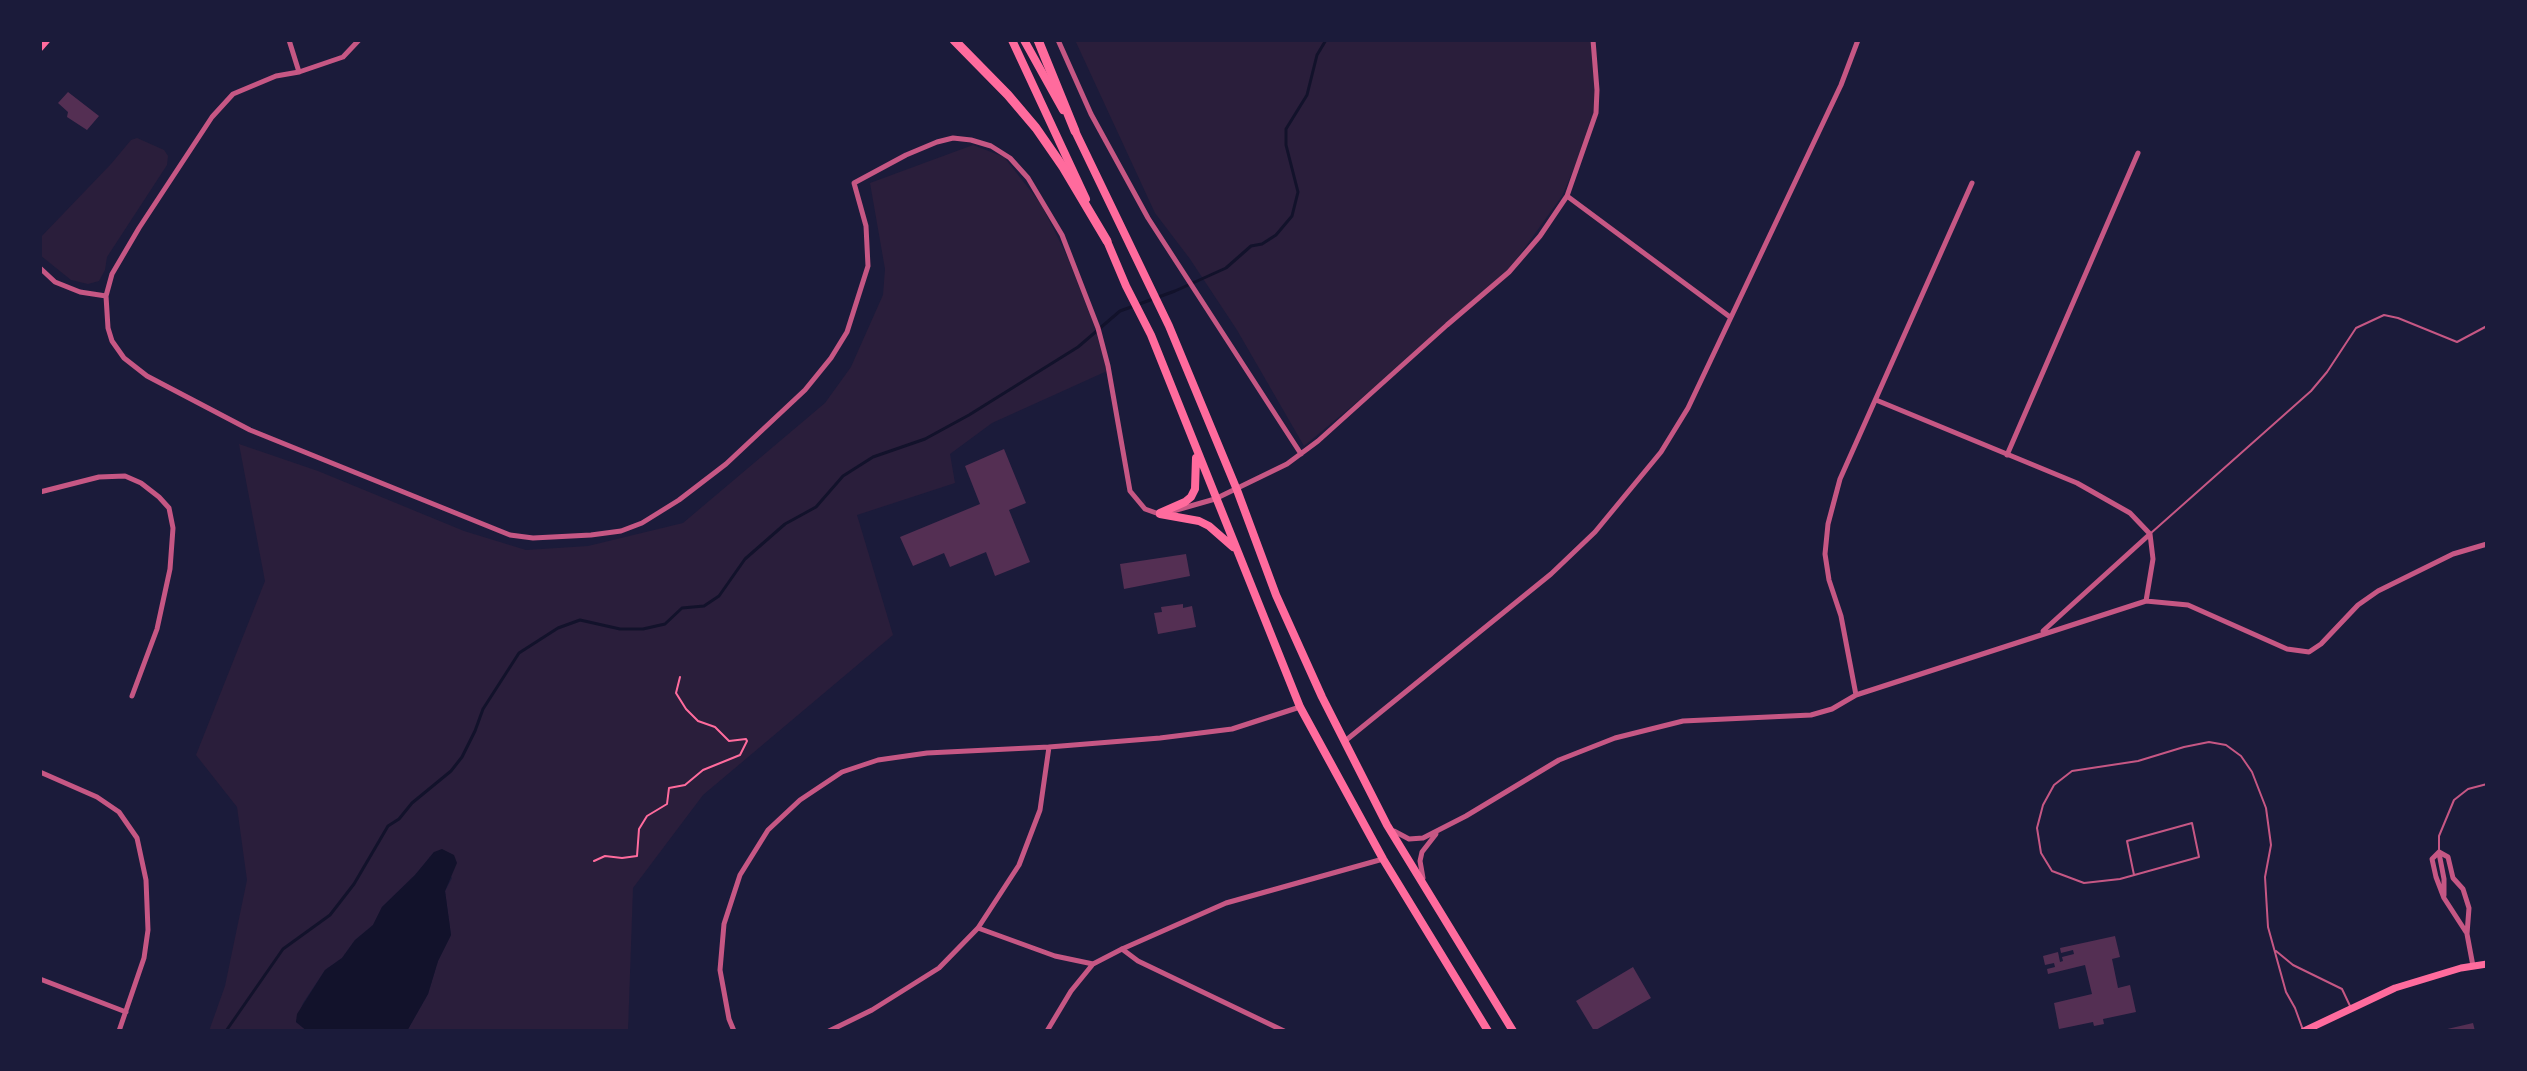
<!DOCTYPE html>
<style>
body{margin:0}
#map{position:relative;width:2527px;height:1071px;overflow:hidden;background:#1b1b3a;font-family:Poppins,sans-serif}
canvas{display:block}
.frame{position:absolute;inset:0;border:42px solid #1b1b3a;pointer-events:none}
</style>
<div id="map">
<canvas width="2527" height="1071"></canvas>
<div class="frame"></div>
</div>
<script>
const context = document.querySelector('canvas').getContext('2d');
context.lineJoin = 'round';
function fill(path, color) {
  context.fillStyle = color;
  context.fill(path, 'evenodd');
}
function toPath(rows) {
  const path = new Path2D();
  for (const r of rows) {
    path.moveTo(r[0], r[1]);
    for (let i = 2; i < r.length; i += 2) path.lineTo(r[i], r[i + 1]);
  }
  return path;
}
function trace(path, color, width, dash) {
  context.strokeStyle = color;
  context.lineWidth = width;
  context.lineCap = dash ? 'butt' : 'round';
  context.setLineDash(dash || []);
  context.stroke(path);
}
fill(toPath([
 [1075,40,1592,40,1596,55,1599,111,1562,196,1498,285,1304,446,1237,330,1190,259,1155,213],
 [137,138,164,150,168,156,167,165,107,257,105,270,99,281,88,284,71,280,40,255,40,238,111,164,131,140],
 [973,145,1004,157,1041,204,1067,256,1094,325,1107,371,992,423,950,454,955,483,857,515,893,635,703,795,633,888,628,1031,407,1031,428,994,438,961,451,935,445,891,452,878,434,852,415,875,382,907,373,925,355,940,342,958,325,970,303,1003,296,1022,307,1031,209,1031,225,986,247,880,237,807,196,755,265,581,239,444,318,471,464,531,526,550,588,546,683,523,825,403,851,367,883,295,885,269,870,183]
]), '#2a1e3b');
fill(toPath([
 [442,849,454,855,457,863,445,891,451,935,438,961,428,994,407,1031,307,1031,296,1022,297,1014,325,970,342,958,355,940,373,925,382,907,415,875,434,852]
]), '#12122b');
trace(toPath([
 [226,1031,283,949,330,915,354,884,388,826,399,819,412,803,451,771,462,757,475,731,483,709,519,653,558,628,580,620,620,629,643,629,665,624,682,608,704,606,719,596,745,559,785,524,816,507,843,476,873,457,925,439,969,415,1078,347,1120,311,1175,291,1226,268,1251,246,1262,244,1276,235,1292,216,1298,192,1286,145,1286,129,1307,95,1317,55,1326,40]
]), '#12122b', 3);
fill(toPath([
 [68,92,99,116,87,130,67,117,68,112,58,103],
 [1004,449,1026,503,1009,510,1030,562,995,576,986,552,950,567,944,553,913,566,900,537,980,504,965,466],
 [1186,554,1190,576,1124,589,1120,564],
 [1183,604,1183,608,1192,606,1196,627,1158,634,1154,613,1162,612,1161,607],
 [2115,936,2120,957,2112,959,2118,988,2130,985,2136,1012,2103,1019,2104,1024,2094,1026,2093,1022,2059,1029,2054,1003,2092,994,2085,965,2048,974,2047,969,2055,967,2054,963,2045,965,2043,956,2058,952,2060,962,2063,961,2062,957,2074,954,2073,950,2061,953,2060,948],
 [1633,967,1651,998,1594,1031,1576,1001],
 [2473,1023,2475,1031,2443,1031,2443,1030]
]), '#542f53');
trace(toPath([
 [594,861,605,856,622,858,637,856,639,829,647,816,667,804,669,788,685,785,703,770,740,755,747,741,746,739,729,741,715,727,698,721,686,709,676,693,680,677]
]), '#ff6b9d', 2);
trace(toPath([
 [2151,533,2311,391,2327,372,2356,328,2384,315,2398,318,2457,342,2487,326],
 [2439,851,2439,836,2454,800,2468,789,2487,784],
 [2134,875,2127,841,2192,823,2199,857,2120,879,2084,883,2052,871,2041,853,2037,828,2043,805,2054,785,2072,771,2138,761,2184,747,2209,742,2226,745,2241,756,2252,772,2266,808,2271,845,2265,877,2268,927,2286,992,2295,1008,2303,1030],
 [2276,951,2293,965,2342,989,2351,1008]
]), '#c65784', 2);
trace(toPath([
 [289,40,299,72],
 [359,40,343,57,299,72,276,76,233,94,212,117,139,228,112,274,106,296,108,328,112,341,124,358,147,376,250,430,510,535,533,538,591,535,621,531,642,523,679,500,726,464,805,390,831,358,847,332,868,266,866,226,854,183,906,155,937,142,953,138,971,140,991,146,1010,158,1028,178,1062,235,1098,328,1108,366,1130,491,1145,509,1159,514],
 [1058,40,1091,114,1148,218,1301,454],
 [1567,196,1730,317],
 [40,268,55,282,80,292,106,296],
 [1876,400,2077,483,2130,513,2150,534,2153,559,2146,601],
 [2007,455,2138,153],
 [40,492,99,477,125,476,141,483,159,497,169,508,173,528,170,569,157,629,132,696],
 [1173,511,1215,499,1287,464,1318,441,1447,325,1509,272,1540,236,1567,196,1596,113,1597,90,1593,40],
 [2043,631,2150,534],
 [1856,695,1841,616,1829,580,1825,554,1828,524,1840,479,1972,183],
 [1345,741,1551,574,1595,532,1661,452,1688,408,1841,85,1858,40],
 [40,772,97,797,119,812,137,838,146,880,148,930,144,958,119,1031],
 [1394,831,1409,839,1423,838,1466,816,1559,760,1615,738,1683,721,1811,715,1832,709,1856,695,2146,601,2188,605,2287,649,2309,652,2321,644,2358,605,2378,591,2453,554,2487,544],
 [2439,852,2448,857,2453,878,2463,889,2469,908,2467,934,2473,966],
 [2439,852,2432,859,2436,877,2444,898,2466,932],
 [2439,853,2444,879,2444,895],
 [1423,878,1420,861,1422,852,1436,834],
 [978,928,1055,956,1093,964],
 [1122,949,1138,961,1284,1031],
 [40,979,126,1012],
 [734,1031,729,1019,720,970,724,924,740,875,768,830,800,800,842,772,878,760,927,753,1049,747,1160,738,1232,729,1300,707],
 [829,1031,872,1010,939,968,978,928,1019,865,1040,810,1049,747],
 [1047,1031,1071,991,1093,964,1122,949,1226,903,1383,859]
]), '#c65784', 5);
trace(toPath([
 [40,48,47,40],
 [2304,1031,2395,988,2461,968,2487,964]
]), '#ff6b9d', 7);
trace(toPath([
 [1012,40,1086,199],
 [1024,40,1063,110]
]), '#ff6b9d', 8);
trace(toPath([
 [1075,131,1169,326,1237,490,1276,595,1322,697,1387,825,1513,1031],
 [1107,241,1126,286,1151,335,1300,707,1383,859,1488,1031],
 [1160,513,1185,502,1191,497,1195,489,1196,458],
 [1160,514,1199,521,1209,526,1233,547]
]), '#ff6b9d', 8);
trace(toPath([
 [954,40,1008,95,1036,128,1063,167,1107,241],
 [1038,40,1075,131]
]), '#ff6b9d', 9);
</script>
